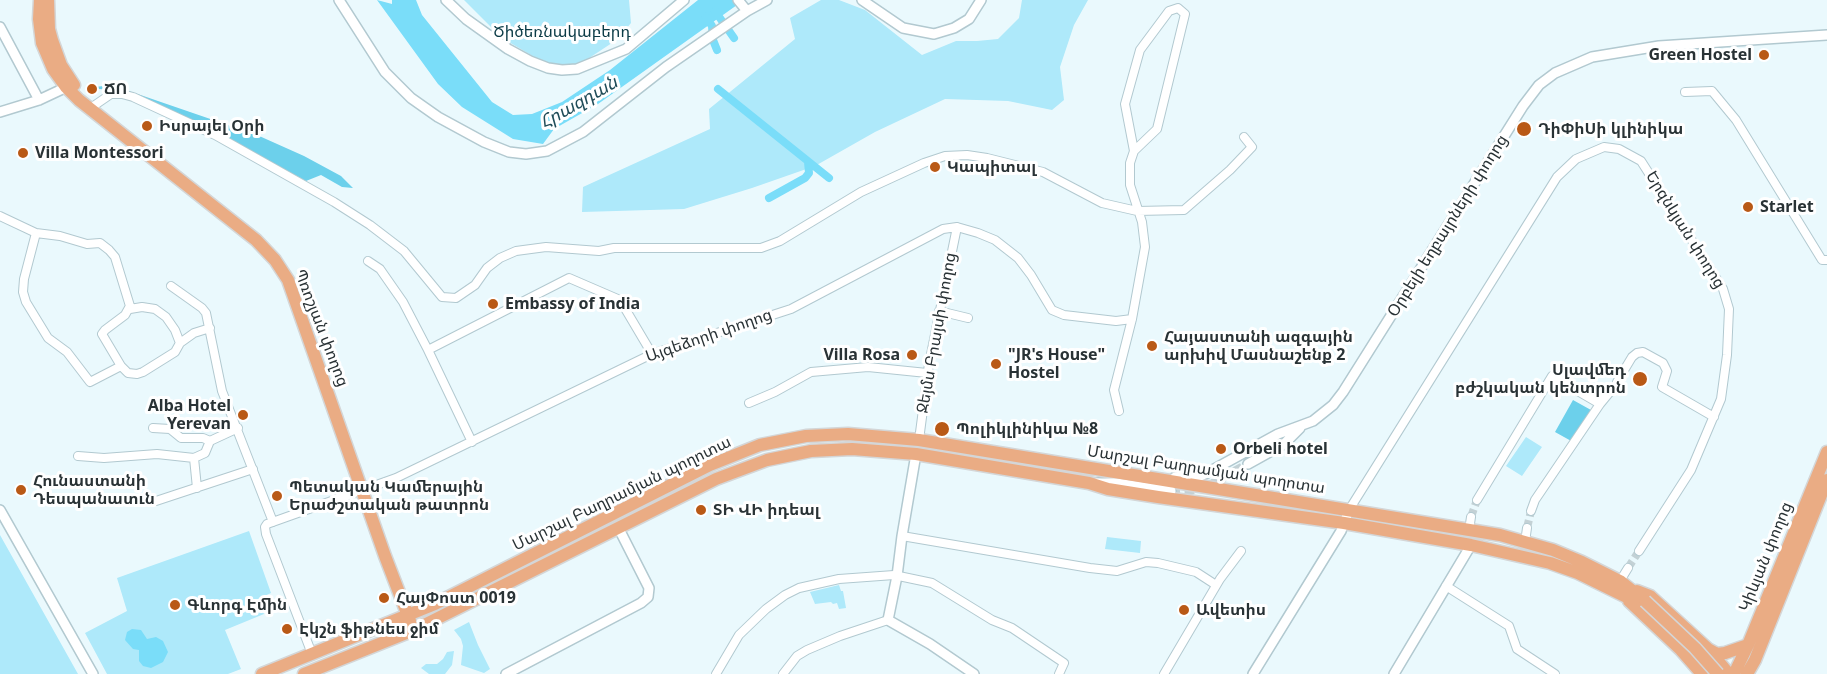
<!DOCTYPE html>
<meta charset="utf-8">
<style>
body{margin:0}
canvas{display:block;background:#eaf9fd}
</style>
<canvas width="1827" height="674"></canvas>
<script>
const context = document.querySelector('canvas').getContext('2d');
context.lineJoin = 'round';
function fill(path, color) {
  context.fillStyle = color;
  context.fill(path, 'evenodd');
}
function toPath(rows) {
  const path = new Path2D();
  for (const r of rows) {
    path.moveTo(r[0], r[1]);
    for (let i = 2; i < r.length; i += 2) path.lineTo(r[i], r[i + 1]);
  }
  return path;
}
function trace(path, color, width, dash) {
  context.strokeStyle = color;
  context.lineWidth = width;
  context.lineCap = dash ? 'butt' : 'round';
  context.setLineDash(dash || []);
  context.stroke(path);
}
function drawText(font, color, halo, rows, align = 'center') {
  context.font = font + ' "Noto Sans","Noto Sans Armenian",sans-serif';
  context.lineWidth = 6;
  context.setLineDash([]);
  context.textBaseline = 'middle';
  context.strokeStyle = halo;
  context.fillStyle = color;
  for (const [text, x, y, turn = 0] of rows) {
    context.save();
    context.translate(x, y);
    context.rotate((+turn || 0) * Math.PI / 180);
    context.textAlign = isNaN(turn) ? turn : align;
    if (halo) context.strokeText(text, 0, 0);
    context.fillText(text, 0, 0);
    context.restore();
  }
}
fill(toPath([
 [464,0,629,0,631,23,618,39,574,68,543,62,502,38],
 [821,0,839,0,865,10,922,55,956,41,977,41,998,39,1019,18,1022,0,1088,0,1074,25,1060,67,1064,100,1052,110,1008,101,945,99,875,132,815,166,752,188,684,209,582,212,583,187,710,129,709,109,795,39,790,18],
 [1526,437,1542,447,1522,476,1506,466],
 [249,531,271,593,258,599,264,614,225,630,241,669,228,674,107,674,85,633,127,611,117,578],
 [0,535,78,674,0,674],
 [1107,537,1141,541,1140,553,1105,549],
 [839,585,841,591,843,591,846,608,839,609,837,603,833,604,831,602,815,604,810,592],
 [469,622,478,645,490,669,484,673,461,665,463,646,461,639,454,630],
 [454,651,452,665,445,674,429,674,421,668,426,664,437,664,443,659,447,652]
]), '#aee9fa');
fill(toPath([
 [104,86,123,89,257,135,304,156,341,176,353,188,342,187,321,175,306,181,218,133,145,98,116,90,98,89,94,87],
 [1573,400,1591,410,1573,442,1555,432]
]), '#6cd0eb');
fill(toPath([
 [377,0,392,4,392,0,416,0,422,15,492,102,513,115,532,114,562,102,610,70,698,0,744,0,598,104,554,129,543,144,513,139,462,107,438,84],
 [132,629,141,630,147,639,156,637,163,641,168,652,163,662,151,668,143,666,139,661,139,650,133,649,125,640,127,632]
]), '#7addf9');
trace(toPath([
 [715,11,734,38],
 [706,17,712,26,713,40,717,50],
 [718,89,829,178],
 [769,198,805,178,809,173,808,162]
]), '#7addf9', 8);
trace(toPath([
 [1471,517,1477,500],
 [1527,528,1531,511],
 [1628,568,1639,551]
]), '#c3d1d5', 8, [8, 4]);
trace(toPath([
 [1171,491,1192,490,1210,485,1248,464]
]), '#c3d1d5', 9, [9, 4.5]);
const minor = toPath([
 [1685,92,1712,91,1736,120,1822,260,1827,260],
 [95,105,111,94,122,94,133,97,215,135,334,202,370,225,404,251,442,297,456,298,475,285,487,268,500,258,516,251,546,247,599,251,614,248,761,248,780,241,861,192,924,163,945,156,967,155,987,158,1043,172,1102,203,1137,211,1184,210,1230,170,1252,147,1244,137],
 [0,216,36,233,60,236,87,244,100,243,109,250,115,257,130,306,125,315,105,330,102,334,121,366,128,373,137,374,143,372,175,352,180,343,194,333,210,328],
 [36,233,24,279,23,292,26,302,48,338,67,352,90,382,121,366],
 [368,261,380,269,403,302,428,350],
 [171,286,202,308,206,313,222,391,273,522],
 [130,309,142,307,155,309,166,317,175,330,180,343],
 [939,311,968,318],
 [1617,382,1632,357,1637,353,1643,352,1663,363,1667,371,1662,387,1714,417],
 [749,403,775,392,811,372,868,367,927,373],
 [1600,404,1614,387],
 [1119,411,1114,390,1132,319,1145,247,1142,222,1130,185,1130,163,1134,151,1157,129,1185,14,1178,8,1169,11,1140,50,1125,104,1134,151],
 [153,428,170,429,181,438,203,438,210,441,238,428],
 [919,440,929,364,957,227],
 [472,442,428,350,569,278,620,300,652,354],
 [78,456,104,458,157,454,194,458,205,453,210,441],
 [194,458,197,488],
 [1477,500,1552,376,1600,404,1535,500,1531,511],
 [156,501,253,469],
 [1349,510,1557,177,1576,159,1604,147,1619,149,1641,161,1723,289,1729,309,1727,355,1721,399,1691,470,1639,551],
 [1469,530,1471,517],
 [902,536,1090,568,1117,571,1146,562,1158,563,1196,572,1216,585],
 [1525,542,1527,528],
 [1620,581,1628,568],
 [1446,586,1509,626,1517,649,1555,674],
 [312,654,266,534,265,527,267,524,396,478,652,354,791,309,943,229,957,227,978,233,995,240,1018,258,1031,275,1052,310,1064,315,1116,321,1132,319],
 [716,674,739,635,766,609,785,595,799,588,839,579,894,575,932,583,992,620,1012,628,1064,663,1059,674],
 [783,674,797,656,807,650,840,636,888,620],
 [1164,674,1220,579,1241,551]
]);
const tertiary = toPath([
 [339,0,385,72,411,98,438,117,484,142,509,152,526,154,547,151,583,132,666,67,747,11,767,0],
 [446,0,466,19,508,49,530,61,548,68,562,70,577,69,626,49,684,0],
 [738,0,747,11],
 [862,0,903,28,934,34,954,28,969,19,981,0],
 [0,27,39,100],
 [0,112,39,100,71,85],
 [916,454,902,536,897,576,888,620,930,644,974,674],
 [1248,464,1284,444,1300,428],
 [1175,477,1200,476,1207,473,1278,434,1313,421,1333,405,1343,392,1523,106,1539,85,1555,73,1592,57,1659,46,1827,35],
 [1097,483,1116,483,1171,491],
 [0,510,93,674],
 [506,674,641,603,648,597,649,588,619,529],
 [1253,674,1341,531,1349,510],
 [1394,674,1471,545]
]);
const primary = toPath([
 [40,0,39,19,42,43,53,69,66,87,79,100,256,240,275,260,288,280,385,556,410,621],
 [48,0,49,29,52,40,61,65,74,85],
 [1637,591,1650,596,1708,649,1729,674],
 [1629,601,1681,650,1702,674],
 [1708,649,1717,654,1725,653,1748,645],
 [262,674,435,604,710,465,760,445,806,436,848,434,919,440,1500,535,1553,550,1582,562,1620,581,1645,601],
 [304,674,414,630,716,479,767,460,811,451,852,449,916,454,1089,483,1108,489,1158,497,1344,523,1471,545,1550,563,1578,573,1641,604],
 [1734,674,1748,645,1827,452],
 [1747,674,1755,660,1827,480]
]);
trace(minor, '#b2c9d0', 10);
trace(tertiary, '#b2c9d0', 12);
trace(primary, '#d4d6d7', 15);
trace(minor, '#fff', 8);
trace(tertiary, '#fff', 9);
trace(primary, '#eaac84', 12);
const primaryBridge = toPath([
 [1645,601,1695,648,1718,674]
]);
trace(primaryBridge, '#d4d6d7', 15, []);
trace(primaryBridge, '#eaac84', 12);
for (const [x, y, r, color] of [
 [1764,55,6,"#b95916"],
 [92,89,6,"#b95916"],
 [147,126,6,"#b95916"],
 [1524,129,8,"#b95916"],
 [23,153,6,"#b95916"],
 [935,167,6,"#b95916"],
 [1748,207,6,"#b95916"],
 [493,304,6,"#b95916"],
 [1152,346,6,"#b95916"],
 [912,355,6,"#b95916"],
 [996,364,6,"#b95916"],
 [1640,379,8,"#b95916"],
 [243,415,6,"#b95916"],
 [942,429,8,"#b95916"],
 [1221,449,6,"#b95916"],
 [21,490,6,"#b95916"],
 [277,496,6,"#b95916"],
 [701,510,6,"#b95916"],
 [384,598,6,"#b95916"],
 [175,605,6,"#b95916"],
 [1184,610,6,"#b95916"],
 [287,629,6,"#b95916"]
]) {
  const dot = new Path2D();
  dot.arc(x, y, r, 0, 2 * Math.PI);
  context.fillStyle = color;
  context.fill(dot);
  trace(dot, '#fff', 2);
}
drawText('16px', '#0b3b46', '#fff', [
 ["Ծիծեռնակաբերդ",562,32]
]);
drawText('bold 16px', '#293235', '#fff', [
 ["Green Hostel",1752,55,"right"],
 ["ՃՈ",104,89],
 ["Իսրայել Օրի",159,126],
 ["ԴիՓիՍի կլինիկա",1538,129],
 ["Villa Montessori",35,153],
 ["Կապիտալ",947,167],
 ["Starlet",1760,207],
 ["Embassy of India",505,304],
 ["Հայաստանի ազգային",1164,337],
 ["արխիվ Մասնաշենք 2",1164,355],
 ["Villa Rosa",900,355,"right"],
 ["\"JR's House\"",1008,355],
 ["Hostel",1008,373],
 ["Սլավմեդ",1626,370,"right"],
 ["բժշկական կենտրոն",1626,388,"right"],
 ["Alba Hotel",231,406,"right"],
 ["Yerevan",231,424,"right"],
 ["Պոլիկլինիկա №8",956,429],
 ["Orbeli hotel",1233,449],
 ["Հունաստանի",33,481],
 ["Դեսպանատւն",33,499],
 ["Պետական Կամերային",289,487],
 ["Երաժշտական թատրոն",289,505],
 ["ՏԻ ՎԻ իդեալ",713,510],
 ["ՀայՓոստ 0019",396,598],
 ["Գևորգ Էմին",187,605],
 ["Ավետիս",1196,610],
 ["Էկշն ֆիթնես ջիմ",299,629]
], 'left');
drawText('16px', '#293235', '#fff', [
 ["Օրբելի եղբայրների փողոց",1448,226,-58],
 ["Երզնկյան փողոց",1685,230,58],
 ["Պռոշյան փողոց",321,328,69],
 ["Ջեյմս Բրայսի փողոց",937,333,-80],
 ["Այգեձորի փողոց",709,336,-19],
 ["Մարշալ Բաղրամյան պողոտա",1206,470,9],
 ["Մարշալ Բաղրամյան պողոտա",622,494,-26],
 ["Կիևյան փողոց",1766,557,-68]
]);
drawText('italic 18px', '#214d59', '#fff', [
 ["Հրազդան",579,103,-30]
]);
</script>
